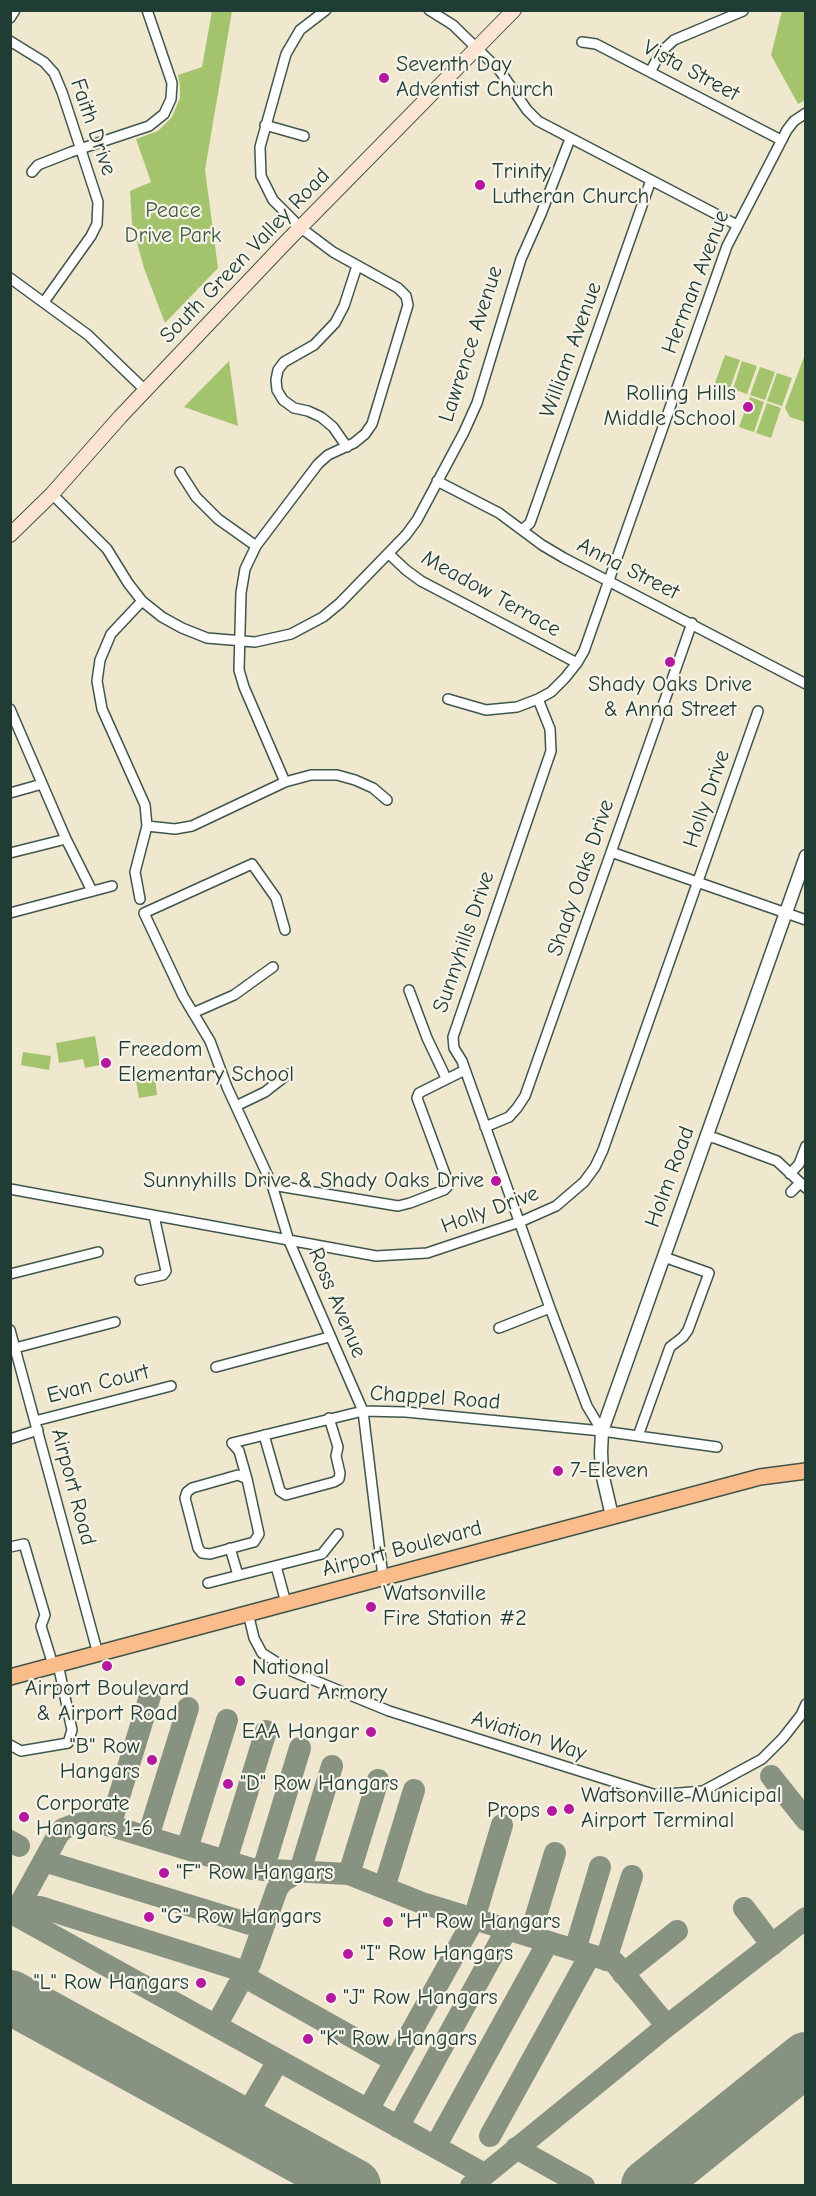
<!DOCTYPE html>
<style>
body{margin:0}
#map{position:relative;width:816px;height:2196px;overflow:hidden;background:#efe7ce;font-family:"Comic Neue",sans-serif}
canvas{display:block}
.frame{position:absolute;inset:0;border:12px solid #1f3d34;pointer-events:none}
</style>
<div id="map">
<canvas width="816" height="2196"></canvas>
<div class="frame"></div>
</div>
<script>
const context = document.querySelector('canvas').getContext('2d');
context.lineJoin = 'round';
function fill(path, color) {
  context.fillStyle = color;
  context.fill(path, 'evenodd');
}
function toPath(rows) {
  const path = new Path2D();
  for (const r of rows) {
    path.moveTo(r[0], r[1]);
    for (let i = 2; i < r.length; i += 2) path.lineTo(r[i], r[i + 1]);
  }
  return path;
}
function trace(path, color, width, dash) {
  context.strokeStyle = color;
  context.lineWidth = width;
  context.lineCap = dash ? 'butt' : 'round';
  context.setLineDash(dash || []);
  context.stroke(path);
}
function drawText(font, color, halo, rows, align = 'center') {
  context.font = font + ' "Comic Neue",sans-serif';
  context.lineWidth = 4.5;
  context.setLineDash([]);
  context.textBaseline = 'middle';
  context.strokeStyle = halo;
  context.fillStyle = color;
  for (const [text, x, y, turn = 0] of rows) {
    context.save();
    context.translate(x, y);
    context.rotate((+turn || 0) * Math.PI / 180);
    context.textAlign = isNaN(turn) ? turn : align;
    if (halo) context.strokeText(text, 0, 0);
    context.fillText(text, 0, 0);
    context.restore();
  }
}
fill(toPath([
 [212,11,232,11,205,170,218,268,165,323,144,268,132,224,130,191,151,182,136,139,158,131,172,117,180,98,180,85,178,75,202,67],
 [782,11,805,11,805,100,798,104,771,55],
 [805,354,805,422,790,417,785,408],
 [725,355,740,360,730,388,715,383],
 [229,361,238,426,184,407],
 [742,361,757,366,747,394,733,389],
 [760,367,775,372,765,400,750,395],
 [777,373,792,378,782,406,767,401],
 [750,397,764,402,754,432,739,427],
 [767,403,781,408,771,438,756,433],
 [95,1036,100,1065,85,1068,83,1059,59,1063,56,1043],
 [23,1052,51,1056,49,1070,21,1065],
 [155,1078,157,1095,139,1098,136,1081]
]), '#a3c36c');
trace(toPath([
 [771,1776,806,1820],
 [110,1826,150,1696],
 [148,1837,188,1708],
 [10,1841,19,1846],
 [187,1849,227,1720],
 [44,1861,263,1928],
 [226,1861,266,1731],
 [263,1870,300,1748],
 [349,1874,378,1780],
 [384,1888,414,1790],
 [19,1907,40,1907,246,1972],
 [744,1908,772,1945],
 [10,1912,484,2174],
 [14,1915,58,1835,63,1829,76,1824,95,1821,252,1869,349,1874,422,1903,614,1962,667,2026],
 [530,1936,555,1853],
 [575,1950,600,1867],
 [606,1960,632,1876],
 [623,1974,677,1931],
 [243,1976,395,2061],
 [216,2026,250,1964,277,1889,283,1881,300,1871,332,1766],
 [368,2110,474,1919,502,1825],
 [241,2124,278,2061],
 [398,2127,507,1929],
 [490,2136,590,1955],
 [435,2147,548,1942],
 [516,2148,584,2186],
 [471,2186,667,2026,806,1918]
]), '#879281', 22);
trace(toPath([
 [10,1997,354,2186],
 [648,2186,806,2059]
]), '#879281', 54);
const minor = toPath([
 [429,10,453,25,500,71,527,110,538,121,737,225],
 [10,18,15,10],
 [10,41,44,62,54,73,62,92,98,202,97,224,91,236,44,302],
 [582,42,596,44,781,140],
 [650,72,661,52,674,40,743,11],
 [265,125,304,136],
 [32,172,38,165,71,152,149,126,164,114,171,99,172,83,147,10],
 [10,278,88,335,145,390],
 [347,447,333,427,321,417,308,411,294,408,283,400,277,390,276,380,278,370,284,362,314,345,335,323,344,306,357,266],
 [180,472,196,497,218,519,256,546],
 [437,481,499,513,542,545,564,558,806,684],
 [52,494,107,549,128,583,142,601,162,617,182,628,207,638,255,642,291,634,323,617,340,603,406,535,417,520,464,432,477,403,521,259,541,214,570,139],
 [522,530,530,523,651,180],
 [389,554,406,570,421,581,577,663],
 [448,699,486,710,517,707,538,699,551,692,565,678,577,663,584,651,727,246,787,130,794,121,806,113],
 [538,699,550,729,551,751,453,1037,454,1048,462,1061,550,1308,587,1406,602,1431],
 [10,709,66,839,92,891],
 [285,782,244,687,239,670,241,593,245,569,256,546,318,464,328,455,354,443,365,434,372,424,408,305,406,296,398,288,333,252,301,228,273,200,261,176,260,147,286,54,300,30,326,10],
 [10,793,42,784],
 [147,826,175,829,192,826,285,782,311,775,337,775,355,780,373,788,387,800],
 [611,852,806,920],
 [10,853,66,839],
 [140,899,135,872,147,826,145,805,102,709,97,681,100,660,111,634,142,601],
 [10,913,112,886],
 [409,990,427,1038,446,1078],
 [193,1013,234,995,273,967],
 [236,1106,265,1092,288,1074],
 [485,1127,509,1117,517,1108,525,1096,692,623],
 [707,1137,715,1138,777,1161,806,1188],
 [790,1174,799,1164,806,1146],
 [272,1185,227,1087,210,1041,183,996,144,913,252,864,276,898,285,930],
 [10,1189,376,1256,427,1253,520,1222,556,1206,584,1182,595,1167,603,1150,758,711],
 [791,1192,800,1183],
 [10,1274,98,1252],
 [140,1280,163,1275,166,1271,154,1216],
 [499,1328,550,1308],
 [10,1330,98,1654],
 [15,1348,115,1322],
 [216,1367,329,1337],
 [35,1421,171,1386],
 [264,1435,280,1491,286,1495,334,1482,339,1479,340,1473,336,1456,338,1447,329,1418],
 [638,1436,670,1347,683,1337,688,1330,709,1273,664,1257],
 [10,1439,38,1430],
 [247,1479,238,1475,192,1488,187,1492,185,1498,198,1548,202,1553,210,1554,254,1542,259,1534,247,1479,239,1451,232,1443,363,1411,406,1412,602,1431,717,1447],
 [10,1547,24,1544,45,1615,41,1626,53,1665],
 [230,1548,238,1575],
 [276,1566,286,1603],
 [383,1577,363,1411,289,1241,272,1185,398,1206,410,1203,444,1190,447,1187,448,1182,417,1098,419,1093,465,1070],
 [208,1583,322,1554,338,1534],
 [248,1613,254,1638,262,1653,289,1670,389,1711,656,1795,703,1791,762,1759,783,1738,801,1715,806,1704],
 [10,1745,21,1751,68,1743,72,1730,58,1664]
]);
const tertiary = toPath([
 [612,1516,602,1473,601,1452,602,1431,806,856]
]);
const secondary = toPath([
 [10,535,52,494,120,417,286,242,514,10]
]);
const primary = toPath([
 [10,1677,760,1477,806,1471]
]);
trace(minor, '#3e564b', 12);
trace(tertiary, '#3e564b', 15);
trace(secondary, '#3e564b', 16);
trace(primary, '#3e564b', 18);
trace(minor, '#fff', 9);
trace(tertiary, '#fff', 12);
trace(secondary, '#fde4d0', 14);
trace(primary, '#f9bc8a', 15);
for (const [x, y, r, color] of [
 [384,78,6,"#b5179e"],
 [480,185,6,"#b5179e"],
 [748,407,6,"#b5179e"],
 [670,662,6,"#b5179e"],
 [106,1063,6,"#b5179e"],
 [496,1181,6,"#b5179e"],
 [558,1471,6,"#b5179e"],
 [371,1607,6,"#b5179e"],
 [107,1666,6,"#b5179e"],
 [240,1681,6,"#b5179e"],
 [371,1732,6,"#b5179e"],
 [152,1760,6,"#b5179e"],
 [228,1784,6,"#b5179e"],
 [569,1809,6,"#b5179e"],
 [552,1811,6,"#b5179e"],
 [24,1817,6,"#b5179e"],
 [164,1873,6,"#b5179e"],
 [149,1917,6,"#b5179e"],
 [388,1922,6,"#b5179e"],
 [348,1954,6,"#b5179e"],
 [201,1983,6,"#b5179e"],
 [331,1998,6,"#b5179e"],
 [308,2039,6,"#b5179e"]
]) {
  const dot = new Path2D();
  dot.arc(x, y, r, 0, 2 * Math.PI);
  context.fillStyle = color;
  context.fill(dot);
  trace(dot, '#f7f3e8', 2);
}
drawText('22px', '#1f3d34', '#f7f3e8', [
 ["Seventh Day",396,65],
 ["Adventist Church",396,90],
 ["Trinity",492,172],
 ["Lutheran Church",492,197],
 ["Rolling Hills",736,394,"right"],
 ["Middle School",736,419,"right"],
 ["Shady Oaks Drive",670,685,"center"],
 ["& Anna Street",670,710,"center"],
 ["Freedom",118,1050],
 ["Elementary School",118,1075],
 ["Sunnyhills Drive & Shady Oaks Drive",484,1181,"right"],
 ["7-Eleven",570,1471],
 ["Watsonville",383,1594],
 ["Fire Station #2",383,1619],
 ["National",252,1668],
 ["Guard Armory",252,1693],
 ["Airport Boulevard",107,1689,"center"],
 ["& Airport Road",107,1714,"center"],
 ["EAA Hangar",359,1732,"right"],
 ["\"B\" Row",140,1747,"right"],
 ["Hangars",140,1772,"right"],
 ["\"D\" Row Hangars",240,1784],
 ["Watsonville Municipal",581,1796],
 ["Airport Terminal",581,1821],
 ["Corporate",36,1804],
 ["Hangars 1-6",36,1829],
 ["Props",540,1811,"right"],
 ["\"F\" Row Hangars",176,1873],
 ["\"G\" Row Hangars",161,1917],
 ["\"H\" Row Hangars",400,1922],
 ["\"I\" Row Hangars",360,1954],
 ["\"L\" Row Hangars",189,1983,"right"],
 ["\"J\" Row Hangars",343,1998],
 ["\"K\" Row Hangars",320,2039]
], 'left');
drawText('22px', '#1f3d34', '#f7f3e8', [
 ["Vista Street",691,71,28],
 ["Faith Drive",93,127,71],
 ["South Green Valley Road",245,256,-46],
 ["Herman Avenue",696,282,-69],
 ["Lawrence Avenue",471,344,-72],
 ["William Avenue",571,350,-70],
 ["Anna Street",628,569,27],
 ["Meadow Terrace",491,594,29],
 ["Holly Drive",707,799,-71],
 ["Shady Oaks Drive",581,878,-71],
 ["Sunnyhills Drive",464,942,-71],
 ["Holm Road",670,1177,-70],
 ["Holly Drive",490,1210,-20],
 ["Ross Avenue",337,1303,67],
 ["Evan Court",98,1384,-14],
 ["Chappel Road",435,1398,4],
 ["Airport Road",73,1487,75],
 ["Airport Boulevard",402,1549,-15],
 ["Aviation Way",529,1736,18]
]);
drawText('22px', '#405e42', '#f7f3e8', [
 ["Peace",173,211],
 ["Drive Park",173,236]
]);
</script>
